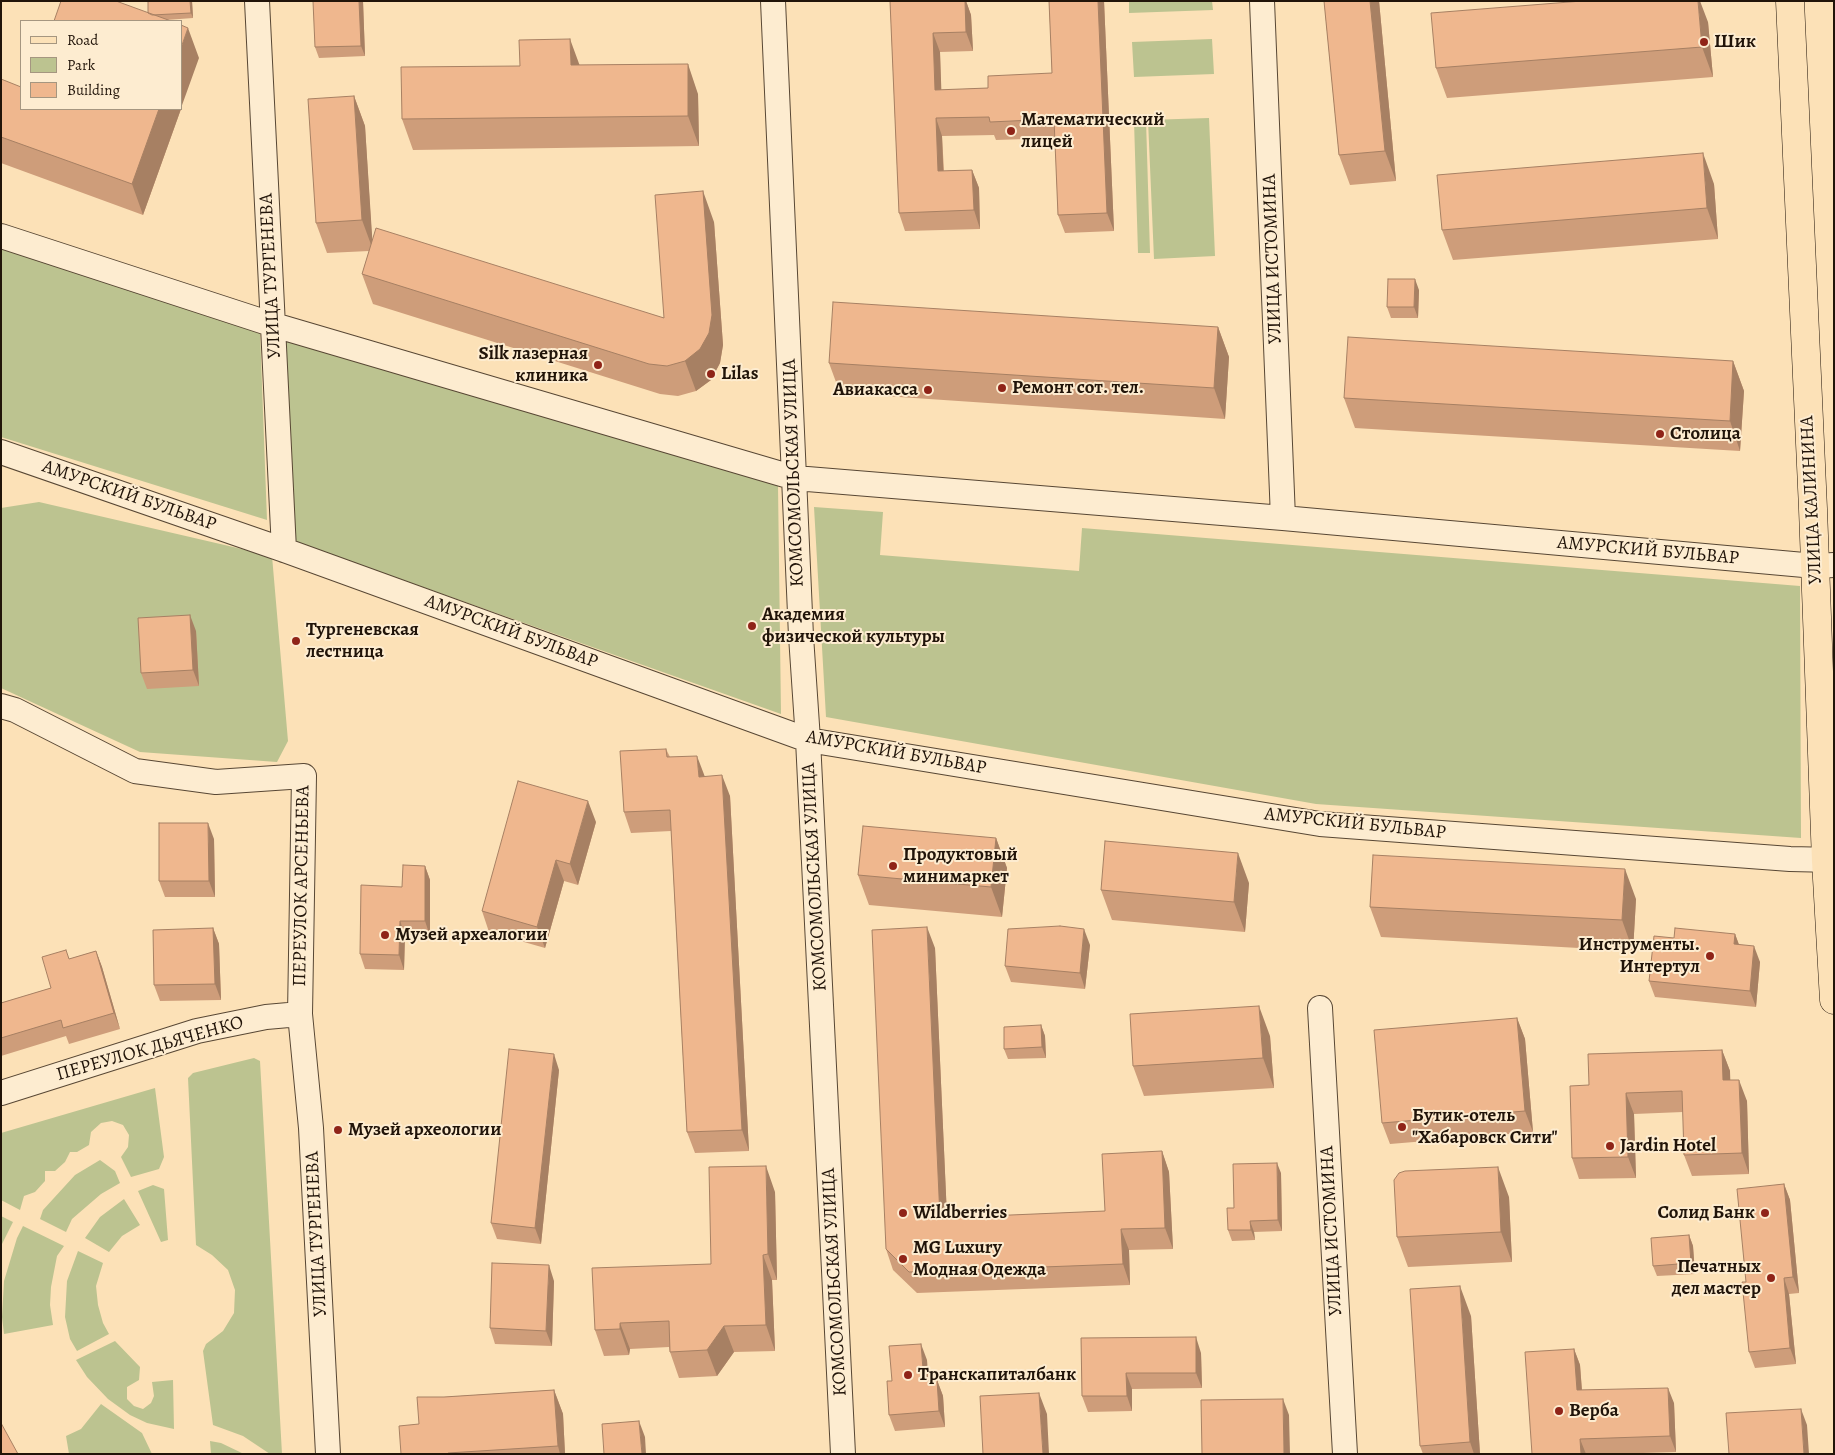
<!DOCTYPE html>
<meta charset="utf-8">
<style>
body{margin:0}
#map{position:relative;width:1835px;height:1455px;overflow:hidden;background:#fce1b7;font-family:Alegreya,serif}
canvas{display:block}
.frame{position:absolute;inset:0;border:2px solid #211409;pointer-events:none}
.legend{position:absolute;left:20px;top:20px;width:162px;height:90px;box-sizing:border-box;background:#fdecd0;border:1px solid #a59680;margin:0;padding:6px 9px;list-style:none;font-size:15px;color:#211409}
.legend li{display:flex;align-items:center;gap:10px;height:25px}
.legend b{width:25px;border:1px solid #a59680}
</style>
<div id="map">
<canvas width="1835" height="1455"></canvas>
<div class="frame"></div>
<ul class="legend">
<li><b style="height:6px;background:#fce1b7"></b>Road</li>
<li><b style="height:14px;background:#bcc390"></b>Park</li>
<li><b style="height:14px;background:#efb78e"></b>Building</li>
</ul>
</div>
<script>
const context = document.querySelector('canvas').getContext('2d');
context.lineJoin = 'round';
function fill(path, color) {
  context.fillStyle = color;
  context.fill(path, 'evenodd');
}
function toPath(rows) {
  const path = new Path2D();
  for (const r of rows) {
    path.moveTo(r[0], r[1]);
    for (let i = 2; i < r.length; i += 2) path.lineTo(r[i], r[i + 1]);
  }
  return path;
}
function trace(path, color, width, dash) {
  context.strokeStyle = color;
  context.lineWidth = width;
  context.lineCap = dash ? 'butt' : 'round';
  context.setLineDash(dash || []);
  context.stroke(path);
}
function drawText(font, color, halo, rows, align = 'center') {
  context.font = font + ' Alegreya,serif';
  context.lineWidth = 4;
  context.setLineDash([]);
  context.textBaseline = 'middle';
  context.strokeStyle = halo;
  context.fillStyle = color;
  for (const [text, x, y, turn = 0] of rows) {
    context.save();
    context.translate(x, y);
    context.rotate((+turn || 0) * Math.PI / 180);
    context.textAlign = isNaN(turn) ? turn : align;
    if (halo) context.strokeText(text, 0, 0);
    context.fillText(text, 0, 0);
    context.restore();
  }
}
fill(toPath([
 [1129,1,1212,1,1213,10,1129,13],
 [1212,39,1214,74,1134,77,1132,42],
 [1209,118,1215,256,1154,259,1148,120],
 [1146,120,1150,253,1138,253,1134,121],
 [1,245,260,331,267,520,1,437],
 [286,339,778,486,781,714,293,541],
 [39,502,272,556,288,741,277,762,140,752,1,688,1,508],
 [814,507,883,512,880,555,1079,571,1082,528,1800,586,1801,838,1316,804,826,717],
 [254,1058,260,1061,282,1454,270,1454,243,1436,213,1425,203,1351,206,1344,223,1331,234,1313,235,1290,228,1270,212,1255,196,1245,188,1078,193,1073],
 [155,1088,164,1157,159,1169,131,1177,121,1157,128,1147,129,1135,123,1125,112,1121,101,1123,91,1132,89,1145,77,1152,70,1152,65,1162,55,1171,45,1171,45,1181,35,1192,24,1196,20,1210,1,1200,1,1133],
 [100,1160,115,1171,120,1183,101,1194,72,1219,66,1232,40,1219,43,1210,75,1175],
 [153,1185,164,1189,168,1240,161,1242,138,1191],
 [124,1199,140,1225,122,1236,109,1252,85,1238,100,1217],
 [1,1216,13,1222,1,1246],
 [23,1226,64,1246,57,1256,51,1287,50,1305,53,1325,4,1334,2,1317,4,1281,17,1238],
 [78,1251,103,1263,96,1286,98,1305,103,1323,109,1334,77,1351,70,1339,65,1317,67,1281],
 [115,1341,140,1367,139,1380,127,1387,127,1399,134,1406,143,1409,151,1403,154,1396,152,1382,173,1380,174,1429,147,1423,130,1415,108,1399,87,1377,76,1360],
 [101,1404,142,1433,152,1454,69,1454,66,1436,81,1429],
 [210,1441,221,1443,244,1454,211,1454]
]), '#bcc390');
const minor = toPath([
 [257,1,284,550],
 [773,1,801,636,808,740,843,1454],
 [1262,1,1283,518],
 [1,236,274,325,795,478,1283,518,1815,566,1834,565],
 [1,452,284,550,808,740,1320,824,1790,859,1834,860],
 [1,706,15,710,135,771,216,782,304,776,300,1014,311,1128,328,1454],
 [1320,1008,1345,1454],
 [1,1093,197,1031,266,1017,300,1014]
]);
const major = toPath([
 [1790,1,1813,509,1826,861,1834,1000]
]);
trace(minor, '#584734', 26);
trace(major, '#211409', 29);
trace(minor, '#fdecd0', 24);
trace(major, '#fce1b7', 28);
fill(toPath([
 [148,1,192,1,193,18,166,20,148,13],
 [363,1,365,56,319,58,315,47],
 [890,1,966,1,971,15,973,51,940,52,941,90,988,88,1052,73,1049,1,1104,1,1114,231,1065,233,1058,215,1055,138,996,140,994,135,942,136,944,171,972,170,979,188,980,229,905,231,899,213],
 [1324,1,1379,1,1396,181,1350,185,1339,155],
 [1708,22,1713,77,1447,98,1436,68],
 [580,65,698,94,699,146,413,150,402,119],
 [1,79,21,109,181,109,143,215,1,163],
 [354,96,365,126,372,240,664,318,714,222,723,345,720,363,711,380,696,391,678,396,660,394,373,304,362,274,369,251,327,253,316,223],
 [1714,184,1718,239,1453,260,1442,230],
 [1419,290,1418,318,1391,318,1387,307],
 [1218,327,1229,357,1225,419,840,393,829,363],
 [1733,361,1744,391,1740,451,1355,428,1344,398],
 [196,631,199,686,147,689,141,673],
 [666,749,670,757,705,777,730,796,749,1151,695,1153,687,1132,671,831,631,833,624,812],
 [596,822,578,885,564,881,545,948,489,932,482,911],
 [996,838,1007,868,1002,917,869,905,858,875],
 [214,839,215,897,165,897,159,881],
 [425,866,430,880,430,936,405,935,404,970,365,969,360,954,402,887],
 [1249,883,1245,932,1112,920,1101,890],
 [1636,899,1633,951,1381,937,1370,907],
 [213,928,219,944,221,1000,160,1001,154,985],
 [1735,934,1739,945,1760,962,1756,1007,1655,997,1649,981,1674,938],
 [1090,945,1085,989,1011,982,1005,966],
 [935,948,947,1218,1105,1211,1162,1151,1169,1172,1173,1249,1129,1250,1130,1285,917,1293,893,1270,886,1249],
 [96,951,102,967,120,1029,69,1044,66,1036,1,1056,1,1003,51,988,69,959],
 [1517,1018,1525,1039,1533,1132,1390,1144,1382,1123],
 [1041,1025,1045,1036,1046,1058,1008,1059,1004,1049],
 [1270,1036,1274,1088,1144,1096,1133,1066],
 [1722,1050,1730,1071,1730,1080,1747,1101,1749,1174,1692,1176,1684,1155,1683,1112,1634,1114,1636,1178,1579,1179,1572,1158,1589,1085],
 [559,1070,541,1244,497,1239,491,1223],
 [1281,1173,1282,1231,1254,1232,1255,1240,1232,1241,1228,1230,1234,1208],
 [1784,1184,1790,1200,1799,1293,1789,1294,1796,1364,1755,1368,1749,1352,1746,1282],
 [775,1192,777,1280,772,1280,775,1351,734,1352,717,1376,679,1378,670,1352,669,1347,630,1349,629,1355,604,1356,595,1330,711,1264],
 [1509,1197,1512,1262,1408,1267,1397,1237],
 [1689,1235,1693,1246,1695,1274,1657,1276,1653,1266],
 [554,1281,552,1346,495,1344,490,1328],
 [1471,1316,1480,1454,1423,1454,1420,1446],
 [1081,1338,1201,1353,1202,1388,1132,1389,1132,1411,1088,1412,1082,1396],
 [1574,1349,1580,1365,1582,1390,1674,1403,1676,1452,1610,1454,1532,1454],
 [927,1360,928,1381,937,1380,943,1396,945,1427,895,1431,889,1415,892,1381],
 [554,1390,563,1414,565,1454,401,1454,419,1424,444,1397]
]), '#ce9d7a');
fill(toPath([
 [190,1,192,1,193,18,191,13],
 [359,1,363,1,365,56,361,46],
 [965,1,966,1,971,15,973,51,966,32],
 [1098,1,1104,1,1114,231,1107,213],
 [1370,1,1379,1,1396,181,1385,151],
 [1698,1,1700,1,1708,22,1713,77,1702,47],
 [188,28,199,58,181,108,181,48],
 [933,33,940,52,942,108,935,90],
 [570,39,581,69,571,65],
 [688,64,698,94,699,146,688,116],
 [354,96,365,126,373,250,362,220],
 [159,109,181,109,143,215,132,184],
 [936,118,942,136,944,189,938,171],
 [1703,153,1714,184,1718,239,1707,208],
 [972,170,979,188,980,229,974,210],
 [703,191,714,222,723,345,720,363,711,380,696,391,685,361],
 [1415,279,1419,290,1418,318,1414,307],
 [1218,327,1229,357,1225,419,1214,388],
 [1733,361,1744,391,1740,451,1730,421],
 [190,615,196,631,199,686,193,670],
 [697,756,705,777,699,777],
 [722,775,730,796,749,1151,742,1130],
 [588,801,596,822,578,885,570,864],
 [208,823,214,839,215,897,209,881],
 [996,838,1007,868,1002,917,991,887],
 [1238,853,1249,883,1245,932,1234,902],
 [556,860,564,881,545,948,537,927],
 [425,866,430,880,430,936,425,921],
 [1625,869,1636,899,1633,951,1622,920],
 [400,921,405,935,404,970,399,955],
 [927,927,935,948,948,1239,940,1218],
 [213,928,219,944,221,1000,215,984],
 [1084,929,1090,945,1085,989,1080,973],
 [1735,934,1741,950,1734,944],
 [1754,946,1760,962,1756,1007,1750,991],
 [96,951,102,967,120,1029,114,1013],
 [1259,1006,1270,1036,1274,1088,1263,1058],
 [1517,1018,1525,1039,1533,1132,1525,1111],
 [1041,1025,1045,1036,1046,1058,1042,1047],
 [1722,1050,1730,1071,1731,1101,1723,1080],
 [554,1054,559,1070,541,1244,535,1228],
 [1739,1080,1747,1101,1749,1174,1742,1153],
 [1626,1093,1634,1114,1636,1178,1628,1157],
 [1162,1151,1169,1172,1173,1249,1165,1228],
 [1277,1163,1281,1173,1282,1231,1278,1220],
 [766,1166,775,1192,777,1280,768,1254],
 [1498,1167,1509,1197,1512,1262,1501,1232],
 [1784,1184,1790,1200,1799,1293,1793,1277],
 [1250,1221,1254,1232,1255,1240,1251,1230],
 [1121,1229,1129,1250,1130,1285,1123,1264],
 [1689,1235,1693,1246,1695,1274,1691,1263],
 [763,1255,772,1280,775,1351,766,1325],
 [549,1265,554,1281,552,1346,546,1331],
 [1784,1278,1789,1294,1796,1364,1790,1348],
 [1460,1286,1471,1316,1480,1454,1474,1454,1470,1442],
 [620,1323,630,1349,629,1355,620,1329],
 [724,1326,734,1352,717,1376,707,1350],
 [1196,1337,1201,1353,1202,1388,1196,1373],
 [921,1344,927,1360,929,1397,924,1381],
 [1574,1349,1580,1365,1583,1406,1577,1390],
 [1126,1373,1132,1389,1132,1411,1127,1396],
 [937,1380,943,1396,945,1427,939,1411],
 [1668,1388,1674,1403,1676,1452,1670,1436],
 [554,1390,563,1414,565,1454,560,1454,558,1446],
 [1039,1393,1047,1414,1049,1454,1043,1454],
 [1283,1399,1289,1415,1290,1454,1284,1454],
 [1801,1409,1807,1425,1809,1454,1804,1454],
 [639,1421,645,1437,646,1454,642,1454],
 [1580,1439,1586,1454,1581,1454]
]), '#a78063');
const building = toPath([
 [61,1,116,1,171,21,54,21,61,1],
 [148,1,190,1,191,13,152,15,148,13,148,1],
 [313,1,359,1,361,46,315,47,313,1],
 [890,1,965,1,966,32,933,33,935,90,988,88,988,76,1052,73,1049,1,1098,1,1107,213,1058,215,1054,119,990,122,989,117,936,118,938,171,972,170,974,210,899,213,890,1],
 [1324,1,1370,1,1385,151,1339,155,1324,1],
 [1582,1,1698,1,1702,47,1436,68,1431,13,1582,1],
 [181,25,188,28,181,48,181,25],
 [570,39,571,65,688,64,688,116,402,119,401,67,520,66,519,40,570,39],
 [1,79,21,87,21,109,159,109,132,184,1,137,1,79],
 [354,96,362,220,316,223,308,99,354,96],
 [1703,153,1707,208,1442,230,1437,175,1703,153],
 [703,191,712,315,709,333,700,349,685,361,667,366,649,364,362,274,376,228,664,318,655,195,703,191],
 [1388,279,1415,279,1414,307,1387,307,1388,279],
 [833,302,1218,327,1214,388,829,363,833,302],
 [1348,337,1733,361,1730,421,1344,398,1348,337],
 [190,615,193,670,141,673,138,618,190,615],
 [666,749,667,757,697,756,699,777,722,775,742,1130,687,1132,670,810,624,812,620,751,666,749],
 [518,781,588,801,570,864,556,860,537,927,482,911,518,781],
 [159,823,208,823,209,881,159,881,159,823],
 [863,826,996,838,991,887,858,875,863,826],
 [1105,841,1238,853,1234,902,1101,890,1105,841],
 [1373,855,1625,869,1622,920,1370,907,1373,855],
 [403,865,425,866,425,921,400,921,399,955,360,954,361,885,402,887,403,865],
 [1060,926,1084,929,1080,973,1005,966,1008,929,1060,926],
 [927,927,940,1218,1105,1211,1102,1154,1162,1151,1165,1228,1121,1229,1123,1264,909,1272,886,1249,872,930,927,927],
 [213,928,215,984,154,985,153,930,213,928],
 [1675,928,1735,934,1734,944,1754,946,1750,991,1649,981,1654,936,1674,938,1675,928],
 [66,950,69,959,96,951,114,1013,63,1028,61,1020,1,1038,1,1003,51,988,42,957,66,950],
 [1259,1006,1263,1058,1133,1066,1130,1014,1259,1006],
 [1517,1018,1525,1111,1382,1123,1374,1030,1517,1018],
 [1041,1025,1042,1047,1004,1049,1004,1027,1041,1025],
 [509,1049,554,1054,535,1228,491,1223,509,1049],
 [1722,1050,1723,1080,1739,1080,1742,1153,1684,1155,1682,1091,1626,1093,1628,1157,1572,1158,1570,1086,1589,1085,1588,1054,1722,1050],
 [1277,1163,1278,1220,1250,1221,1251,1230,1228,1230,1227,1208,1234,1208,1233,1164,1277,1163],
 [766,1166,768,1254,763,1255,766,1325,724,1326,707,1350,670,1352,669,1321,620,1323,620,1329,595,1330,592,1268,711,1264,709,1167,766,1166],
 [1498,1167,1501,1232,1397,1237,1394,1180,1399,1173,1405,1171,1498,1167],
 [1784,1184,1793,1277,1784,1278,1790,1348,1749,1352,1742,1282,1746,1282,1737,1189,1784,1184],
 [1689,1235,1691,1263,1653,1266,1651,1238,1689,1235],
 [492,1263,549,1265,546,1331,490,1328,492,1263],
 [1460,1286,1470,1442,1420,1446,1410,1289,1460,1286],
 [1196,1337,1196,1373,1126,1373,1127,1396,1082,1396,1081,1338,1196,1337],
 [921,1344,924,1381,937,1380,939,1411,889,1415,887,1381,892,1381,889,1346,921,1344],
 [1574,1349,1577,1390,1668,1388,1670,1436,1580,1439,1581,1454,1532,1454,1525,1352,1574,1349],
 [554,1390,558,1446,448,1453,448,1454,401,1454,399,1426,419,1424,417,1397,444,1397,554,1390],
 [1039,1393,1043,1454,983,1454,980,1396,1039,1393],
 [1283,1399,1284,1454,1202,1454,1201,1400,1283,1399],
 [1801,1409,1804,1454,1729,1454,1726,1413,1801,1409],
 [639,1421,642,1454,604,1454,602,1424,639,1421],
 [1,1423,18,1454,1,1454,1,1423]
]);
fill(building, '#efb78e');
trace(building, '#a78063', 1);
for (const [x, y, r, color] of [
 [1704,42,5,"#8f2418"],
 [1011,131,5,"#8f2418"],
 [598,365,5,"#8f2418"],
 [711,374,5,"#8f2418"],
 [1002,388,5,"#8f2418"],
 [928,390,5,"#8f2418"],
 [1660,434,5,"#8f2418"],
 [752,626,5,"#8f2418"],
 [296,641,5,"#8f2418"],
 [893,866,5,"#8f2418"],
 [385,935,5,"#8f2418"],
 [1710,956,5,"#8f2418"],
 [1402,1127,5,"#8f2418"],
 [338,1130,5,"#8f2418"],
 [1610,1146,5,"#8f2418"],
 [903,1213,5,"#8f2418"],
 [1765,1213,5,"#8f2418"],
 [903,1259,5,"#8f2418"],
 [1771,1278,5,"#8f2418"],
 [908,1375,5,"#8f2418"],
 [1559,1411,5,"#8f2418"]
]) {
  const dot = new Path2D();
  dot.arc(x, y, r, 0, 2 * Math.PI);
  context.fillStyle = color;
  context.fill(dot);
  trace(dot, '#fdecd0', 2);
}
drawText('bold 19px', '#211409', '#fdecd0', [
 ["Шик",1714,42],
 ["Математический",1021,120],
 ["лицей",1021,142],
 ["Silk лазерная",588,354,"right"],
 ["клиника",588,376,"right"],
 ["Lilas",721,374],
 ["Ремонт сот. тел.",1012,388],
 ["Авиакасса",918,390,"right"],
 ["Столица",1670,434],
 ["Академия",762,615],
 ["физической культуры",762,637],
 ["Тургеневская",306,630],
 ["лестница",306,652],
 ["Продуктовый",903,855],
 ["минимаркет",903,877],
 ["Музей археалогии",395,935],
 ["Инструменты.",1700,945,"right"],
 ["Интертул",1700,967,"right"],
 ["Бутик-отель",1412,1116],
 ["\"Хабаровск Сити\"",1412,1138],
 ["Музей археологии",348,1130],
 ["Jardin Hotel",1620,1146],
 ["Wildberries",913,1213],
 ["Солид Банк",1755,1213,"right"],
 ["MG Luxury",913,1248],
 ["Модная Одежда",913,1270],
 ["Печатных",1761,1267,"right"],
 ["дел мастер",1761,1289,"right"],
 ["Транскапиталбанк",918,1375],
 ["Верба",1569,1411]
], 'left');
drawText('19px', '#211409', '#fdecd0', [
 ["УЛИЦА ИСТОМИНА",1273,259,-92],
 ["УЛИЦА ТУРГЕНЕВА",271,276,-93],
 ["КОМСОМОЛЬСКАЯ УЛИЦА",794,473,-92],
 ["АМУРСКИЙ БУЛЬВАР",129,496,19],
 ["УЛИЦА КАЛИНИНА",1812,500,-93],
 ["АМУРСКИЙ БУЛЬВАР",1648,551,5],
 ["АМУРСКИЙ БУЛЬВАР",511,632,20],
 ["АМУРСКИЙ БУЛЬВАР",896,753,10],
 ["АМУРСКИЙ БУЛЬВАР",1355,824,6],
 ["КОМСОМОЛЬСКАЯ УЛИЦА",815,877,-93],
 ["ПЕРЕУЛОК АРСЕНЬЕВА",302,886,-89],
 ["ПЕРЕУЛОК ДЬЯЧЕНКО",150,1049,-16],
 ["УЛИЦА ИСТОМИНА",1332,1231,-93],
 ["УЛИЦА ТУРГЕНЕВА",317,1234,-93],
 ["КОМСОМОЛЬСКАЯ УЛИЦА",835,1282,-93]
]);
</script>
